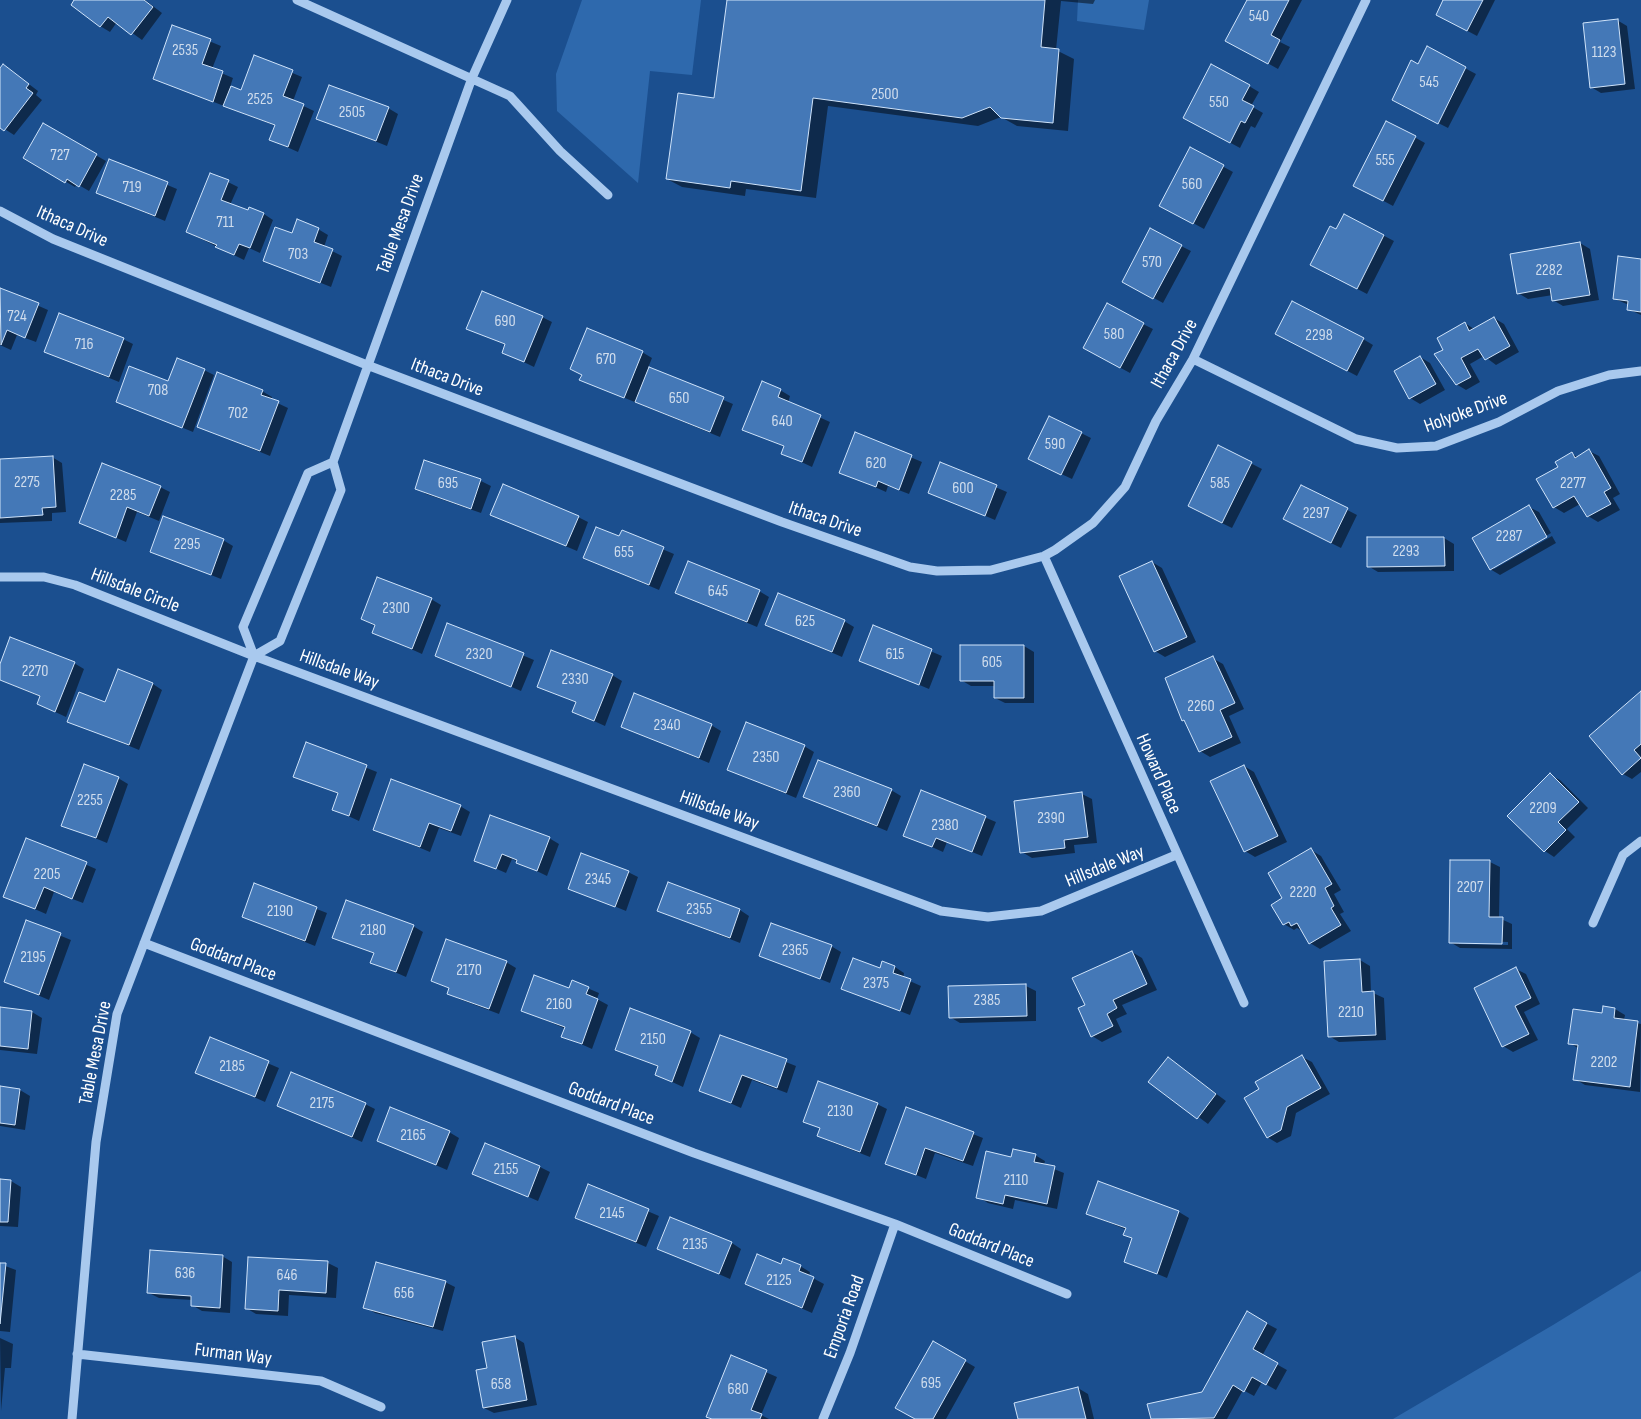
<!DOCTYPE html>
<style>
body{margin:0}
canvas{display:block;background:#1b4f8f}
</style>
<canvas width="1641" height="1419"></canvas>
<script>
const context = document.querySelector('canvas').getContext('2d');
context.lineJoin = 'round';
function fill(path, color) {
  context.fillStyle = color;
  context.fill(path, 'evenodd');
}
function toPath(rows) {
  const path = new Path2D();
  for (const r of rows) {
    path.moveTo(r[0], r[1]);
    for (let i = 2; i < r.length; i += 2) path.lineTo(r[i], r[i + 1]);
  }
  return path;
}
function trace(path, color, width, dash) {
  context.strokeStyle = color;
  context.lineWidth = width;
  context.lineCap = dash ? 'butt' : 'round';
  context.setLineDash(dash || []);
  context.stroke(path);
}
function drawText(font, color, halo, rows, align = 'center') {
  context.font = font + ' "Sofia Sans Condensed",sans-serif';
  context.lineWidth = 5;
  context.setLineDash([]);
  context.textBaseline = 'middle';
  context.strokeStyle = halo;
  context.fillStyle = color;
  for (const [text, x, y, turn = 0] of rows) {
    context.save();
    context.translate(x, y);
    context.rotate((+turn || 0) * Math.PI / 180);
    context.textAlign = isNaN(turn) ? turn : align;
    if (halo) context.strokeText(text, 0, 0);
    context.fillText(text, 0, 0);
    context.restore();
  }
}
fill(toPath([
 [582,0,701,0,692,75,650,71,638,183,557,111,556,74],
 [1078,0,1149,0,1144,30,1077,21],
 [1641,1271,1641,1419,1393,1419,1553,1325]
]), '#2e69ad');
fill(toPath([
 [76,0,145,0,162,13,142,40,117,22,110,32,100,26],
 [729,0,1095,0,1093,4,1061,1,1056,50,1074,59,1068,131,1017,126,1001,117,978,126,828,106,816,198,746,189,745,196,682,187,667,179,715,99],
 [1248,0,1302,0,1280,42,1290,47,1278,69,1237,46],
 [1445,0,1495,0,1477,36,1447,20],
 [1617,20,1627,26,1635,89,1601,93,1591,87],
 [173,26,221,46,212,69,233,78,230,87,242,92,255,57,302,77,293,101,314,111,298,152,271,140,276,126,154,79],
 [1427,48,1476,74,1448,128,1403,105],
 [4,65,38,91,36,95,42,100,14,135,0,126,0,70],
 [1249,86,1259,92,1251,106,1263,113,1255,128,1251,126,1240,148,1194,123],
 [388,108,398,114,387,146,317,118],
 [1387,122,1425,143,1393,206,1365,191],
 [43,125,106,161,89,191,77,184,75,187,24,158],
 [1191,149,1233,172,1204,229,1171,211],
 [110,161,177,189,165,221,98,193],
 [228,182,238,187,230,205,248,212,264,214,273,220,260,253,249,248,244,260,187,232],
 [1344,215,1394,241,1367,294,1321,270],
 [318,229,328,235,324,247,342,256,331,287,264,260,292,235],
 [1580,243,1590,249,1599,300,1563,306,1553,300,1553,295,1528,299,1518,293,1512,255],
 [1181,246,1191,251,1163,303,1134,287],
 [1641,260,1641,315,1628,309,1629,305,1615,299],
 [0,289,48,310,36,342,17,335,11,350,0,345],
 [542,317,552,322,534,367,503,352,506,345,468,328],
 [1494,318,1504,324,1519,352,1496,365,1484,356,1470,364,1480,382,1466,390,1456,384,1445,350,1465,323,1474,329],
 [1143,324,1153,329,1130,373,1095,354],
 [123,339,133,344,119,382,46,352],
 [1287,339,1363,339,1373,345,1357,376],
 [642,352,652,358,648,368,733,404,720,437,581,380],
 [1420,357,1430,363,1445,390,1420,404,1410,398],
 [204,370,214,375,193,432,117,401],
 [780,390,790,396,788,403,830,422,812,467,782,453,785,447,744,429],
 [262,391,272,397,271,400,288,408,270,456,199,427],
 [1081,433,1091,438,1072,479,1040,464],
 [856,434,922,462,909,494,888,486,886,492,841,472],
 [1219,447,1262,469,1232,528,1199,512],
 [1589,451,1599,456,1620,494,1613,498,1620,510,1598,522,1588,516,1580,504,1564,513,1554,507,1559,467,1572,454,1578,457],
 [52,457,62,463,66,512,52,513,52,521,0,523,0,460],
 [425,462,481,481,491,486,481,513,426,494,416,488],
 [941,464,1007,492,995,520,929,492],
 [1301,486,1357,515,1341,548,1295,525],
 [160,487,170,492,159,521,137,512,126,542,81,523],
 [1529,507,1539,512,1551,533,1494,566,1494,569,1552,536,1556,543,1500,575,1490,569],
 [492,515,578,517,588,522,577,551],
 [622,532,674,554,659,590,584,558,620,538],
 [1444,538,1454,544,1454,571,1378,572,1368,566,1368,539],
 [223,540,233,546,221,579,151,551],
 [1152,562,1162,568,1196,642,1165,657,1155,651],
 [759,591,769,597,757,627,677,593],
 [431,599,441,605,422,654,373,632,375,626,362,619],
 [844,621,854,627,842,657,766,624],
 [448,624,534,660,521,691,436,655],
 [873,627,942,656,929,689,860,660],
 [1024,646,1034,652,1034,703,1005,703,995,698,995,686,971,686,961,680],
 [1212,658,1223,664,1244,709,1229,716,1241,743,1210,757,1200,751,1187,723,1183,720],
 [74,663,84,669,66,717,38,704,41,697,0,680,0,667],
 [612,675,622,681,605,726,574,712,577,703,539,686],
 [153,684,162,690,139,750,69,721],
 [1641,693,1641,772,1632,779,1623,774],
 [711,725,721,731,709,763,623,727],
 [307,744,377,772,359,821,333,809,339,794,295,776],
 [804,746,814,752,796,798,729,770],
 [1244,766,1254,772,1287,842,1255,857,1245,851],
 [1550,775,1560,780,1588,808,1567,829,1575,837,1554,857,1545,851,1509,816],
 [118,778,128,784,107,843,63,825],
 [891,790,901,796,887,831,805,797],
 [922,791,996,822,982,856,947,842,943,852,905,835],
 [1082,794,1092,799,1097,843,1074,845,1075,853,1032,858,1022,852],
 [460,806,470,812,461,836,439,828,430,852,374,829],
 [549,838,559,844,547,876,512,859,506,873,476,860],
 [27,839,96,869,83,903,54,892,46,914,5,896],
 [1311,850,1321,856,1341,890,1334,894,1344,912,1340,914,1351,931,1320,949,1310,943,1302,931,1297,928,1294,930,1284,924,1284,898],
 [1490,862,1500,867,1499,918,1512,924,1512,949,1460,948,1450,942],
 [1459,941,1508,942,1508,945,1459,944],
 [628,872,638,877,626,911,570,888],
 [255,885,327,913,315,946,243,917],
 [740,910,749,916,740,943,659,911],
 [27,922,71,940,49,1000,5,981],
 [413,926,423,932,406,977,372,962,375,954,334,937],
 [831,946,841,952,830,983,760,955],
 [1132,952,1142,958,1157,990,1122,1005,1127,1014,1116,1019,1122,1032,1102,1042,1092,1036,1086,1006],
 [1360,960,1370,966,1371,992,1384,998,1386,1040,1339,1042,1329,1036],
 [506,962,516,968,499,1014,459,999,449,993,450,989,432,981],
 [895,967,904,973,903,978,921,986,910,1015,843,989,880,969],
 [1516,969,1526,974,1540,1004,1524,1012,1538,1040,1513,1052,1503,1046],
 [573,982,599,993,597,999,608,1005,592,1049,563,1036,566,1029,522,1010,570,989],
 [1026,986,1036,991,1036,1021,960,1023,950,1017],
 [0,1008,32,1012,42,1018,37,1054,0,1050,0,1052],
 [1604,1008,1615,1009,1625,1015,1624,1020,1641,1024,1640,1092,1585,1085,1575,1079,1579,1049,1570,1043,1603,1014],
 [690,1032,700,1038,683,1087,657,1075,659,1067,616,1049],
 [720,1036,796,1066,787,1093,752,1080,741,1108,701,1090],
 [211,1039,279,1068,265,1102,197,1072],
 [1302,1057,1312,1062,1330,1094,1296,1113,1291,1136,1277,1143,1267,1137,1261,1089],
 [1168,1058,1226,1101,1208,1124,1150,1081],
 [0,1087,20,1090,30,1096,25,1130,0,1126],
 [365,1104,375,1109,362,1142,279,1106],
 [877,1104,887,1109,870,1157,829,1141,819,1135,821,1129,805,1121],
 [907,1108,983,1138,973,1166,935,1153,926,1179,887,1163],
 [449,1132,459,1138,447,1170,378,1140],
 [1035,1155,1045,1161,1044,1165,1064,1173,1057,1209,1015,1200,1013,1209,988,1203,978,1197,1012,1158],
 [540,1167,550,1172,538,1201,473,1173],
 [0,1181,11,1181,21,1187,18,1227,0,1226],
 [1099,1183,1179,1212,1189,1218,1167,1278,1126,1261,1133,1239,1125,1234,1127,1230,1088,1214],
 [589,1186,659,1216,646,1247,576,1217],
 [732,1243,741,1249,730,1279,659,1248],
 [222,1256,232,1262,230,1313,202,1311,192,1305,192,1300,159,1298,149,1293],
 [249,1258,328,1263,338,1268,336,1298,289,1295,288,1316,256,1314,246,1308],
 [0,1264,16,1270,10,1332,0,1331],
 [782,1265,800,1266,810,1272,809,1276,824,1284,812,1313,746,1284],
 [445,1282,455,1287,443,1331,375,1313,365,1307],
 [1247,1313,1277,1329,1262,1356,1287,1370,1276,1390,1262,1382,1254,1396,1243,1390,1227,1419,1152,1419,1149,1405,1203,1393],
 [514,1337,524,1343,537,1405,494,1413,484,1408,488,1369],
 [0,1338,13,1344,11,1368,5,1368,1,1411],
 [934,1343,975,1367,946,1419,918,1419],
 [731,1357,777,1377,761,1415,769,1419,712,1419],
 [1078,1388,1088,1394,1094,1419,1019,1419]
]), '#0007');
const building = toPath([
 [74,0,144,0,153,7,131,35,108,17,100,27,71,5,74,0],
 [727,0,1045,0,1041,47,1059,49,1053,123,1001,118,990,107,962,118,813,98,801,191,731,181,730,188,666,179,678,93,714,98,727,0],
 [1247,0,1289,0,1271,35,1280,40,1268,64,1225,41,1247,0],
 [1443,0,1483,0,1467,31,1436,15,1443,0],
 [1618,19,1625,84,1590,88,1583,23,1618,19],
 [172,25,211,39,202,64,223,71,213,102,153,79,172,25],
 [1427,46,1466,67,1438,124,1392,100,1411,60,1418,64,1427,46],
 [254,55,293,70,283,96,304,104,288,147,269,140,275,125,223,106,231,86,241,90,254,55],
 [3,64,29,84,26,88,33,93,4,131,0,128,0,68,3,64],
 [1211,64,1250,85,1242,100,1254,106,1245,123,1241,121,1230,143,1183,118,1211,64],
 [329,85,389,107,376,141,316,119,329,85],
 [1386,121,1416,136,1383,201,1353,186,1386,121],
 [43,123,97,154,79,187,67,179,65,183,23,158,43,123],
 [1190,147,1224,165,1193,224,1159,206,1190,147],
 [109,159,168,182,155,216,96,193,109,159],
 [210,173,229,180,221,200,248,210,249,207,264,213,250,248,239,244,234,255,215,247,217,245,186,232,210,173],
 [1344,214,1384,235,1357,289,1310,265,1330,226,1336,229,1344,214],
 [297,219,319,228,314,242,333,249,320,283,263,261,275,227,292,233,297,219],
 [1150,228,1182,245,1153,299,1122,282,1150,228],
 [1580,242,1590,295,1552,301,1550,288,1517,294,1510,254,1580,242],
 [1618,256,1641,259,1641,312,1627,310,1628,301,1613,299,1618,256],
 [0,288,39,303,25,338,7,330,1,345,0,288],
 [482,291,543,316,524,362,502,353,505,344,466,329,482,291],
 [1292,301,1364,338,1347,371,1275,334,1292,301],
 [1107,303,1144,323,1120,368,1083,348,1107,303],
 [59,313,124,338,109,377,44,352,59,313],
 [1494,317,1510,346,1485,360,1478,349,1461,358,1471,377,1456,385,1434,354,1443,350,1437,338,1465,322,1469,331,1494,317],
 [587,328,643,351,624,398,579,380,582,375,570,369,587,328],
 [1420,356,1436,384,1409,399,1394,371,1420,356],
 [177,358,205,369,182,428,116,402,129,366,168,381,177,358],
 [649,367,724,397,710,432,635,402,649,367],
 [217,372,263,390,261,395,279,401,260,451,197,427,217,372],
 [762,381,781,389,778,397,821,415,802,462,781,454,784,446,742,430,762,381],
 [1049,416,1082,432,1061,475,1028,459,1049,416],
 [855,432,912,455,899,490,878,481,876,487,839,473,855,432],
 [1218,445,1252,462,1222,523,1188,506,1218,445],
 [1589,449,1611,488,1604,492,1611,504,1587,517,1574,496,1553,508,1536,479,1558,467,1555,462,1572,452,1575,458,1589,449],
 [53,456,56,507,42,508,43,515,0,518,0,459,53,456],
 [424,460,481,479,471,509,415,489,424,460],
 [940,462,997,485,985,516,928,493,940,462],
 [102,463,161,486,149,516,127,507,116,538,79,523,102,463],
 [503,484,579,516,566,546,490,515,503,484],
 [1301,485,1348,508,1331,543,1283,519,1301,485],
 [1529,505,1547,537,1490,570,1472,538,1529,505],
 [163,516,224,539,211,575,150,552,163,516],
 [596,527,619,536,622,530,664,547,649,585,583,558,596,527],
 [1367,537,1444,537,1445,566,1367,567,1367,537],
 [688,561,760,590,747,622,675,593,688,561],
 [1152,561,1187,637,1154,652,1119,576,1152,561],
 [377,577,432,598,412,649,372,633,375,625,361,619,377,577],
 [778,593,845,620,832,652,765,625,778,593],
 [447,623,524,653,511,687,435,656,447,623],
 [873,625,932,649,919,685,859,661,873,625],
 [10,637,75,662,55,712,37,704,40,696,0,680,0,664,10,637],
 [960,645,1024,645,1024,698,994,698,994,681,960,681,960,645],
 [551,650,613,674,594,721,572,712,576,702,537,687,551,650],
 [1213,656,1235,703,1220,710,1232,737,1199,752,1184,720,1182,721,1165,678,1213,656],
 [118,669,153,683,129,745,67,722,79,692,105,702,118,669],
 [1641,691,1641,744,1634,750,1641,758,1622,775,1589,736,1641,691],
 [634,693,712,724,699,758,621,727,634,693],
 [746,722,805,745,786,793,727,770,746,722],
 [306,742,367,765,349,816,332,810,338,793,293,777,306,742],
 [818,760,892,789,877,826,803,797,818,760],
 [84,764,119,777,96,838,61,826,84,764],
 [1244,765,1278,836,1244,852,1210,781,1244,765],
 [1550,773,1579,802,1558,822,1566,830,1544,852,1507,816,1550,773],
 [391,779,461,805,451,831,429,823,420,847,373,830,391,779],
 [921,790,986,816,972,852,936,838,932,847,903,836,921,790],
 [1082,792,1088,837,1064,840,1065,848,1020,853,1014,801,1082,792],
 [490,815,550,837,537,871,516,863,517,860,502,854,496,869,474,861,490,815],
 [26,838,87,862,72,899,44,887,35,909,3,897,26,838],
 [1311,848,1332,884,1325,888,1334,906,1331,908,1341,925,1309,944,1297,923,1291,926,1289,922,1283,925,1271,905,1282,898,1268,873,1311,848],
 [581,853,629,871,615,907,568,889,581,853],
 [1450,860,1490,860,1489,917,1503,917,1502,944,1449,943,1450,860],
 [668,882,740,909,730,938,657,911,668,882],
 [254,883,317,907,305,941,242,917,254,883],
 [346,900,414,925,396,972,370,963,374,953,332,938,346,900],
 [26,920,61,933,39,995,4,982,26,920],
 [771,923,832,945,820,979,759,956,771,923],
 [446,939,507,961,489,1009,447,994,449,988,431,981,446,939],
 [1132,951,1147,984,1113,1000,1117,1008,1107,1014,1113,1026,1091,1037,1078,1008,1085,1005,1072,978,1132,951],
 [853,958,880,968,882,961,895,966,893,973,911,979,900,1011,841,989,853,958],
 [1360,959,1362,992,1374,991,1376,1035,1328,1037,1324,961,1360,959],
 [1516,967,1531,998,1515,1006,1529,1034,1502,1047,1474,988,1516,967],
 [534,975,569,988,572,980,589,987,586,994,598,999,582,1044,561,1037,565,1027,521,1011,534,975],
 [1026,984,1027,1016,949,1018,948,986,1026,984],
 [1603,1006,1615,1008,1614,1018,1638,1021,1630,1087,1573,1080,1578,1045,1568,1044,1573,1009,1602,1013,1603,1006],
 [0,1007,32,1011,28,1049,0,1046,0,1007],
 [630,1008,691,1031,672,1082,655,1075,658,1066,615,1050,630,1008],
 [720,1035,787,1059,777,1088,742,1075,731,1103,699,1091,720,1035],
 [210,1037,269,1061,255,1097,195,1073,210,1037],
 [1302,1055,1321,1088,1287,1107,1281,1130,1267,1138,1244,1098,1259,1089,1255,1082,1302,1055],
 [1168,1057,1216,1094,1197,1119,1148,1082,1168,1057],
 [291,1072,366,1103,352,1137,277,1106,291,1072],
 [818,1081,878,1103,860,1152,817,1136,820,1128,803,1122,818,1081],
 [0,1086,20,1089,15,1125,0,1123,0,1086],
 [390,1107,450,1131,436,1165,377,1141,390,1107],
 [906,1107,974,1132,963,1161,925,1148,916,1175,885,1164,906,1107],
 [485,1143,540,1166,528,1197,472,1174,485,1143],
 [1013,1149,1036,1154,1034,1162,1055,1166,1047,1204,1005,1195,1003,1204,976,1198,986,1151,1011,1157,1013,1149],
 [0,1179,11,1180,8,1222,0,1222,0,1179],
 [1098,1181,1179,1211,1157,1274,1124,1262,1132,1238,1123,1235,1126,1228,1086,1214,1098,1181],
 [588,1184,649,1209,636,1242,575,1218,588,1184],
 [670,1217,732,1242,719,1274,657,1249,670,1217],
 [150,1250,223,1255,220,1308,191,1306,191,1296,147,1293,150,1250],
 [757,1254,781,1264,783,1258,801,1265,799,1271,814,1277,802,1308,745,1284,757,1254],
 [248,1257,328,1261,326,1293,279,1290,278,1311,245,1309,248,1257],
 [376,1262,446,1281,433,1327,363,1308,376,1262],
 [0,1263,6,1263,0,1324,0,1263],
 [1247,1311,1267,1323,1253,1349,1278,1363,1266,1385,1252,1377,1244,1392,1233,1385,1214,1418,1151,1419,1147,1404,1202,1392,1247,1311],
 [515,1336,527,1400,483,1408,476,1370,487,1368,482,1342,515,1336],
 [933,1341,966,1360,933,1419,915,1419,895,1408,933,1341],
 [731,1355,767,1370,751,1410,762,1414,760,1419,712,1419,706,1417,731,1355],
 [1078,1387,1086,1419,1018,1419,1014,1403,1078,1387]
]);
fill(building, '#4478b7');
trace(building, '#cfe3fa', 1);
trace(toPath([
 [297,0,510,96,560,151,608,195],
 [0,211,53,239,367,365,782,522,910,567,937,571,991,570,1044,556,1055,550,1093,523,1125,487,1156,421,1193,359,1366,0],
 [1193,359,1356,439,1397,448,1436,446,1499,422,1558,391,1609,375,1641,371],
 [1044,556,1244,1003],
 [0,577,44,577,75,585,254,656,941,911,988,917,1041,911,1176,855],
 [254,656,243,627,308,473,333,462],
 [1593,923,1623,855,1641,841],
 [144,943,694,1153,895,1224,1067,1294],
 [77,1354,321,1381,381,1407],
 [72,1419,96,1142,117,1014,254,656,280,641,341,490,333,462,472,78,507,0],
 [823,1419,850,1353,895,1224]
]), '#a9c9ee', 9);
drawText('16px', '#d0dded', null, [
 ["540",1259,17],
 ["2535",185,51],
 ["1123",1604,53],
 ["545",1429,83],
 ["2500",885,95],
 ["2525",260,100],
 ["550",1219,103],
 ["2505",352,113],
 ["727",60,156],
 ["555",1385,161],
 ["560",1192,185],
 ["719",132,188],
 ["711",225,223],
 ["703",298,255],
 ["570",1152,263],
 ["2282",1549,271],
 ["724",17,317],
 ["690",505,322],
 ["580",1114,335],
 ["2298",1319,336],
 ["716",84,345],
 ["670",606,360],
 ["708",158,391],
 ["650",679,399],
 ["702",238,414],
 ["640",782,422],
 ["590",1055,445],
 ["620",876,464],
 ["2275",27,483],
 ["695",448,484],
 ["585",1220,484],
 ["2277",1573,484],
 ["600",963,489],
 ["2285",123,496],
 ["2297",1316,514],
 ["2287",1509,537],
 ["2295",187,545],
 ["2293",1406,552],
 ["655",624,553],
 ["645",718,592],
 ["2300",396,609],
 ["625",805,622],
 ["2320",479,655],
 ["615",895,655],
 ["605",992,663],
 ["2270",35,672],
 ["2330",575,680],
 ["2260",1201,707],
 ["2340",667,726],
 ["2350",766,758],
 ["2360",847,793],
 ["2255",90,801],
 ["2209",1543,809],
 ["2390",1051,819],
 ["2380",945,826],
 ["2205",47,875],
 ["2345",598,880],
 ["2207",1470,888],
 ["2220",1303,893],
 ["2355",699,910],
 ["2190",280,912],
 ["2180",373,931],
 ["2365",795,951],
 ["2195",33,958],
 ["2170",469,971],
 ["2375",876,984],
 ["2385",987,1001],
 ["2160",559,1005],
 ["2210",1351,1013],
 ["2150",653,1040],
 ["2202",1604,1063],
 ["2185",232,1067],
 ["2175",322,1104],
 ["2130",840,1112],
 ["2165",413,1136],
 ["2155",506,1170],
 ["2110",1016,1181],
 ["2145",612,1214],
 ["2135",695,1245],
 ["636",185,1274],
 ["646",287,1276],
 ["2125",779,1281],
 ["656",404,1294],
 ["695",931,1384],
 ["658",501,1385],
 ["680",738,1390]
]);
drawText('19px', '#fff', '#1b4f8f', [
 ["Table Mesa Drive",401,224,-70],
 ["Ithaca Drive",72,227,24],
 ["Ithaca Drive",1175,354,-61],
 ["Ithaca Drive",447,378,21],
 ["Holyoke Drive",1466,413,-20],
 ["Ithaca Drive",825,520,19],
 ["Hillsdale Circle",135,591,21],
 ["Hillsdale Way",339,670,20],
 ["Howard Place",1158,774,66],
 ["Hillsdale Way",719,811,20],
 ["Hillsdale Way",1105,867,-22],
 ["Goddard Place",233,960,21],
 ["Table Mesa Drive",96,1053,-79],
 ["Goddard Place",611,1104,21],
 ["Goddard Place",991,1246,22],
 ["Emporia Road",845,1317,-70],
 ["Furman Way",233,1355,7]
]);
</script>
